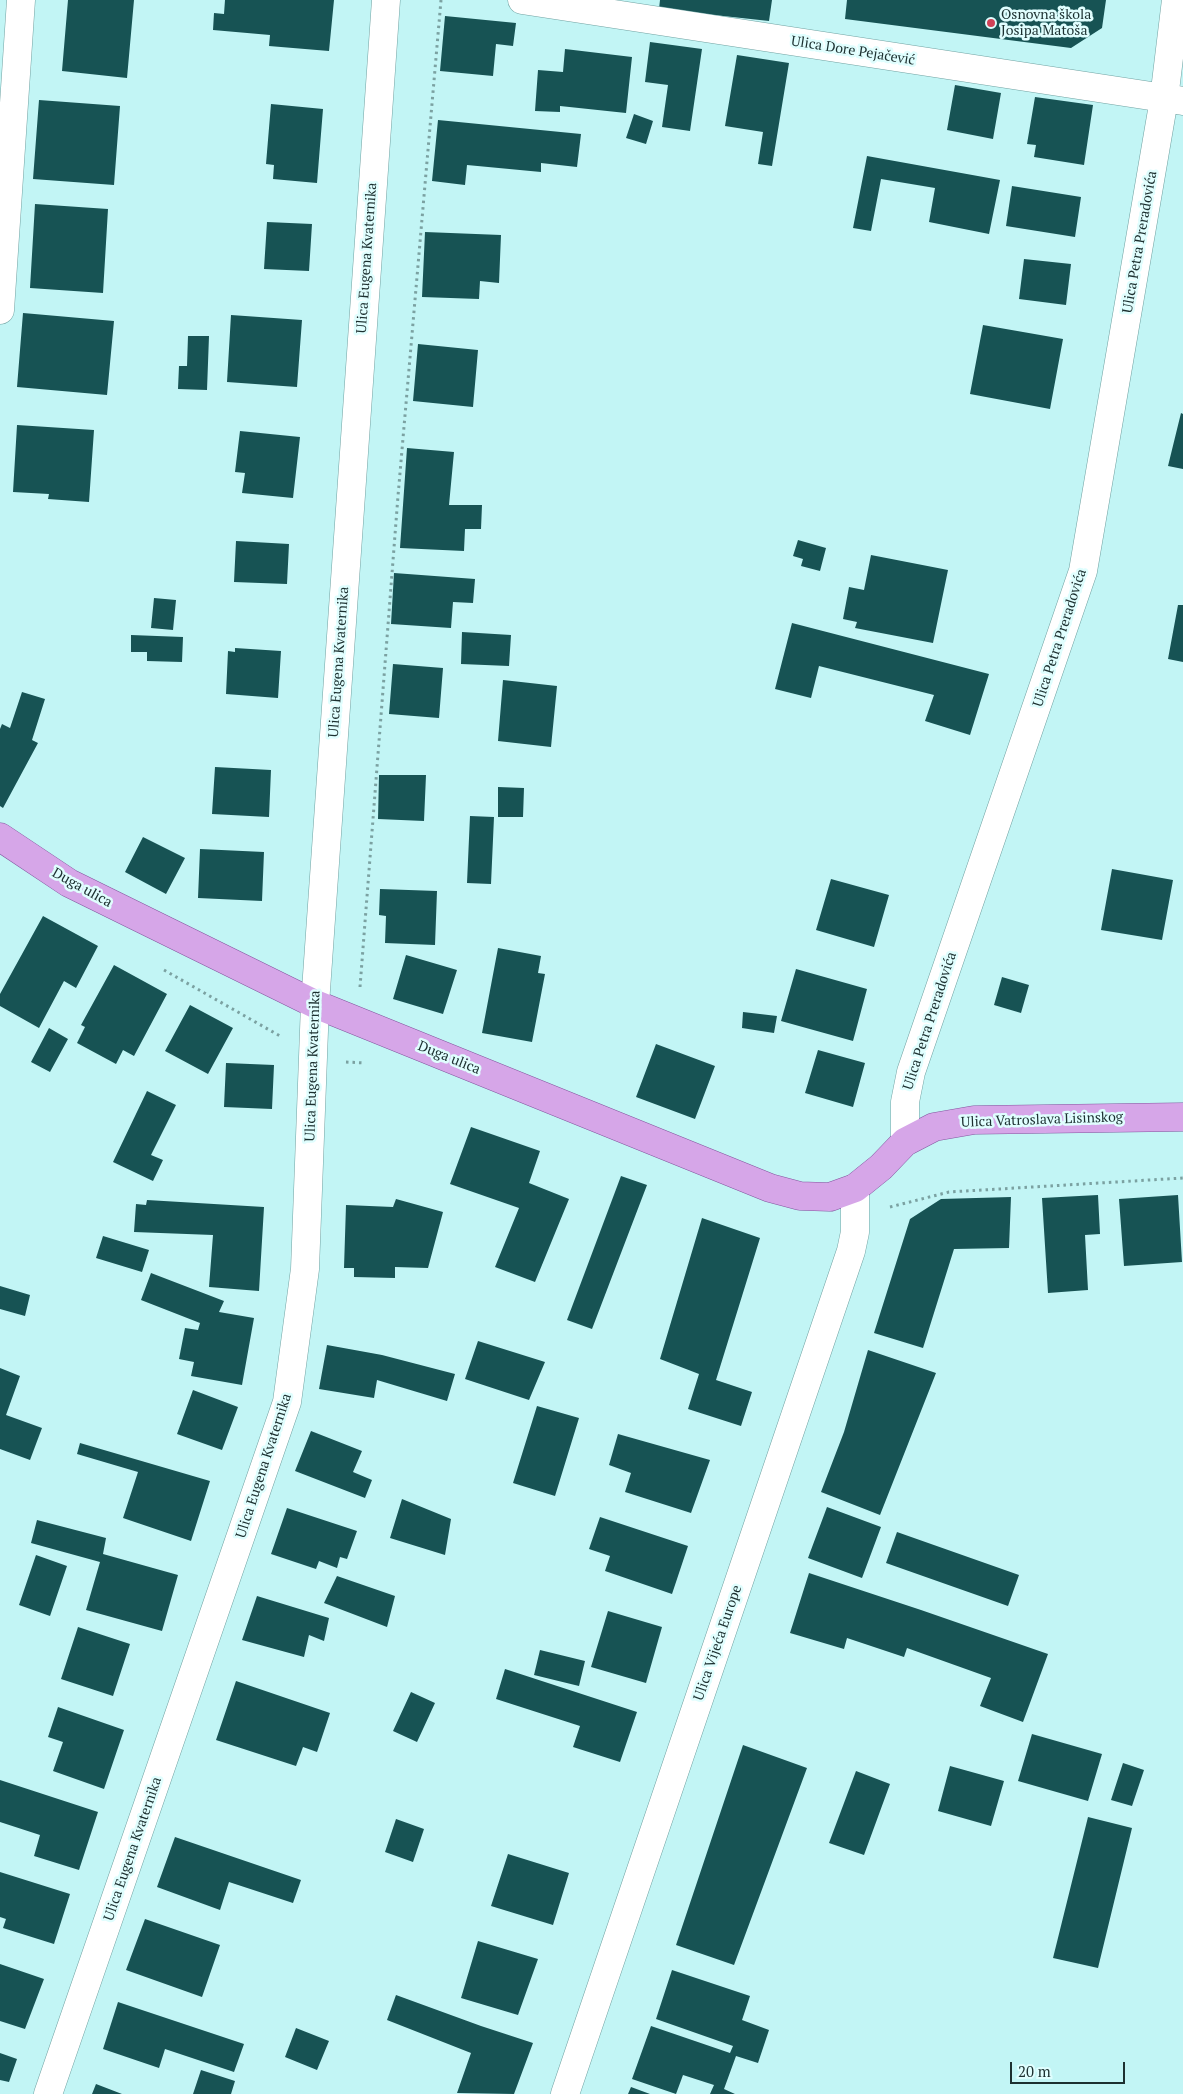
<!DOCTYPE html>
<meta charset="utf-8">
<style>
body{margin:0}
#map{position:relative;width:1183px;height:2094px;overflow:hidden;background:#c2f5f5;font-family:"PT Serif",serif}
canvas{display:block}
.scale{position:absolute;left:1010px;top:2062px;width:115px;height:22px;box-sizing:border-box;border:2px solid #1c3030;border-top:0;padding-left:6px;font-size:15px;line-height:18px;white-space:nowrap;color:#1c3030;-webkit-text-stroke:4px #e0fefe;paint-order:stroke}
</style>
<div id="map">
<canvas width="1183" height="2094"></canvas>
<div class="scale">20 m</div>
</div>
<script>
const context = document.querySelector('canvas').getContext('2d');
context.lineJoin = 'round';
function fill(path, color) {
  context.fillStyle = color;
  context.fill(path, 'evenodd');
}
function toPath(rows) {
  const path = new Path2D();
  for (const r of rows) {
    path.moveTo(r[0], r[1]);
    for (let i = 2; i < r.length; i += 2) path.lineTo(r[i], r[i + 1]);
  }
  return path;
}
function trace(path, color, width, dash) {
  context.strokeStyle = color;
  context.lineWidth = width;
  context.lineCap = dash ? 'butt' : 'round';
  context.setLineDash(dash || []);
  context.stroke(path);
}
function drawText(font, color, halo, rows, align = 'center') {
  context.font = font + ' "PT Serif",serif';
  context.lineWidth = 5;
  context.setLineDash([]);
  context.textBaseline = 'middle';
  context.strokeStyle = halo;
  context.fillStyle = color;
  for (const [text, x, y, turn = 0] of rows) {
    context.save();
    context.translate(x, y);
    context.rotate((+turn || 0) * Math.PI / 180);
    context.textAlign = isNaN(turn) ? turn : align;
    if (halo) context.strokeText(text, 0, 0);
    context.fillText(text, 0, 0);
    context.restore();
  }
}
fill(toPath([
 [68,0,134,0,127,78,62,71],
 [225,0,334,0,329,51,269,46,270,35,213,30,214,13,224,14],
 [660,0,772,0,769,21,659,9],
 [847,0,1106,0,1102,28,1071,48,845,19],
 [445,16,516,23,513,46,496,44,493,76,440,71],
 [650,42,702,49,690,131,662,127,668,85,645,82],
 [565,49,632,57,626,113,560,106,560,112,535,111,538,70,563,72],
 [737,55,789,63,772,166,758,164,763,132,725,126],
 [955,85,1001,93,993,139,947,130],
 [1035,97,1093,105,1084,165,1034,157,1036,145,1027,144],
 [39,100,120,106,114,185,33,179],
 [271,104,323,109,317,183,273,179,274,165,266,164],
 [634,114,653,121,646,144,626,138],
 [438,120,581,134,577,167,541,163,541,172,467,165,465,185,432,181],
 [867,156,1000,180,989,234,929,222,935,188,881,179,871,231,853,228],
 [1012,186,1081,197,1075,237,1006,226],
 [35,204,108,209,103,293,30,288],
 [267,222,312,224,309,271,264,269],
 [425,232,501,235,499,283,480,281,479,299,422,297],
 [1024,259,1071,264,1066,305,1019,299],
 [23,313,114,321,107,395,17,387],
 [231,315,302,320,297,387,227,382],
 [983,325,1063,339,1050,409,970,394],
 [188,336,209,336,207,390,178,389,179,366,187,366],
 [418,344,478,350,473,407,413,401],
 [1181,413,1183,414,1183,469,1168,466],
 [17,425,94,430,89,502,48,499,49,494,13,492],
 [240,431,300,437,293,498,242,493,245,473,235,472],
 [407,448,454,452,449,505,482,505,481,529,465,529,464,551,400,548],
 [798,540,826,548,820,571,801,566,803,559,793,556],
 [236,541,289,544,287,584,234,582],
 [871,555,948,570,933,643,855,628,857,622,843,619,849,587,864,590],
 [394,573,475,579,473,603,453,602,451,628,391,624],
 [154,598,176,600,173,630,151,628],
 [1178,605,1183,605,1183,662,1168,659],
 [792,623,989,674,970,735,925,721,934,695,819,666,811,698,775,689],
 [462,632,511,635,509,666,461,664],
 [131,635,183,637,182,662,147,661,147,652,131,652],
 [235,648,281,651,278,698,226,694,228,651,235,652],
 [393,664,443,668,439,718,389,714],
 [503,680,557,686,551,747,498,741],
 [22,692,45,699,32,740,38,743,3,808,0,806,0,729,2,724,10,728],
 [215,767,271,770,269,817,212,814],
 [379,775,426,775,424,821,378,819],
 [498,787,524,788,523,817,498,817],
 [470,816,494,817,491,884,467,883],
 [143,837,185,858,166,894,125,872],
 [200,849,264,852,262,901,198,898],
 [1112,869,1173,880,1162,940,1101,930],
 [831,879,889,895,874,947,816,930],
 [380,889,437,891,435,945,385,943,386,916,379,915],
 [43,916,98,946,76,988,64,981,39,1028,0,1006,0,994],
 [498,948,541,956,538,973,545,974,532,1042,482,1033],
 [406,955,457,970,443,1014,393,999],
 [114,965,167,994,134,1056,123,1050,116,1064,77,1043,85,1027,81,1025],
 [796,969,867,989,853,1041,781,1021],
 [1002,977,1029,985,1021,1013,994,1005],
 [190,1005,233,1028,208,1074,165,1051],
 [743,1012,777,1016,774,1033,742,1028],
 [49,1028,68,1039,50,1072,31,1062],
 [656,1044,715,1066,695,1119,636,1097],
 [818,1050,865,1063,853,1107,805,1093],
 [226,1063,274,1065,272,1109,224,1107],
 [147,1091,176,1105,151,1155,163,1160,153,1181,113,1162],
 [471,1127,540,1151,529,1183,569,1199,535,1282,495,1267,519,1208,450,1184],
 [621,1176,647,1185,592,1329,567,1320],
 [1098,1195,1100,1234,1085,1235,1088,1290,1048,1293,1042,1198],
 [1178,1195,1182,1262,1124,1266,1119,1199],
 [1011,1197,1009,1248,954,1249,923,1348,874,1333,910,1219,941,1199],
 [396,1199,443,1212,428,1268,395,1267,395,1278,354,1277,354,1268,344,1268,346,1205,393,1207],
 [147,1200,264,1207,259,1291,209,1287,213,1235,134,1232,136,1204,146,1205],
 [702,1218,760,1238,716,1380,752,1392,741,1426,688,1409,699,1374,660,1359],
 [103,1236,149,1250,142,1272,96,1258],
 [151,1273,224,1301,219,1312,254,1318,242,1385,191,1376,194,1362,179,1359,185,1328,198,1330,200,1323,141,1300],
 [0,1286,30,1295,25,1316,0,1309],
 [478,1341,545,1362,529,1400,465,1379],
 [327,1345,382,1355,455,1374,447,1401,377,1380,374,1398,319,1389],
 [868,1350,936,1373,880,1515,821,1492,844,1432],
 [0,1368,20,1376,6,1415,42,1428,30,1460,0,1449],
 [193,1390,238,1407,222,1450,177,1434],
 [537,1406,579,1418,555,1496,513,1483],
 [311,1431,362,1451,353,1472,372,1480,365,1498,295,1471],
 [618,1434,710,1460,691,1513,625,1492,631,1473,609,1465],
 [80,1443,210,1481,191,1541,123,1518,138,1472,77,1454],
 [402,1499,451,1519,445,1555,390,1538],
 [827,1507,881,1527,862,1578,808,1558],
 [287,1508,357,1531,347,1559,340,1557,337,1568,319,1561,316,1569,271,1554],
 [600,1517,688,1546,672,1594,605,1571,610,1556,589,1549],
 [37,1520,106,1538,103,1554,178,1575,162,1631,86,1610,100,1562,31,1543],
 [897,1532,1019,1575,1008,1606,886,1563],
 [36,1555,67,1566,50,1616,19,1605],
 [809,1573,921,1610,1048,1654,1023,1722,980,1706,991,1678,907,1648,904,1657,847,1638,844,1649,790,1633],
 [337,1576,395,1596,387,1627,324,1603],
 [257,1596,329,1618,324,1641,309,1635,304,1657,242,1640],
 [608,1611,662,1627,646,1683,591,1667],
 [78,1627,130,1644,113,1696,61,1679],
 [540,1650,585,1661,579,1686,534,1675],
 [505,1669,637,1712,620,1762,573,1747,580,1726,496,1699],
 [236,1681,330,1713,317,1752,303,1747,296,1766,216,1740],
 [411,1692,435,1703,417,1742,393,1731],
 [58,1707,124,1730,104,1789,53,1771,63,1742,48,1737],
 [1032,1734,1102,1754,1088,1801,1018,1781],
 [743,1745,807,1768,734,1965,676,1945],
 [1123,1763,1144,1770,1132,1806,1111,1800],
 [950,1766,1004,1781,991,1826,938,1811],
 [856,1771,890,1784,864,1855,829,1843],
 [0,1780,98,1812,79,1870,34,1856,40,1835,0,1822],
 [1088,1817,1132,1828,1098,1968,1053,1958],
 [396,1819,424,1829,413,1862,385,1852],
 [175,1837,301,1880,293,1903,229,1882,220,1910,157,1887],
 [508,1854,569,1873,553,1925,491,1906],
 [0,1872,70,1894,54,1944,3,1928,6,1919,0,1917],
 [145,1919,220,1945,202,1997,126,1970],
 [478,1941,538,1959,518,2015,461,1998],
 [0,1964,44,1979,25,2029,0,2021],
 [672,1970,750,1996,742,2020,769,2030,758,2063,736,2056,724,2089,735,2094,710,2094,714,2085,683,2075,676,2094,632,2079,651,2026,730,2053,733,2046,656,2019],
 [396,1995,481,2026,533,2043,514,2094,457,2093,471,2053,387,2020],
 [118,2002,244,2044,234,2072,165,2049,159,2068,103,2049],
 [296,2028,329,2041,317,2070,285,2057],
 [0,2053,17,2059,9,2082,0,2080],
 [201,2070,235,2081,231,2094,193,2094],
 [96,2084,122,2094,92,2094],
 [631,2087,650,2094,628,2094]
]), '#175354');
const minor = toPath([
 [522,0,1183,101],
 [0,310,21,0],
 [905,1142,905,1102,911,1072,1083,571,1164,99,1176,0],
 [48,2094,287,1402,305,1269,315,1004,386,0],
 [565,2094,851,1251,855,1232,855,1188]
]);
const major = toPath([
 [0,837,69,883,315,1004,770,1188,800,1196,830,1197,855,1188,881,1167,905,1142,934,1127,974,1120,1183,1117]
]);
trace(minor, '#71a2a2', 29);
trace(major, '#83569e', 29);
trace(toPath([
 [164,970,280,1036],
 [360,987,398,496,441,0],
 [346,1062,365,1063],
 [890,1207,949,1192,1183,1178]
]), '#7ba1a1', 3, [2.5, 4]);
trace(minor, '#fff', 28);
trace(major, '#d6a6e8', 28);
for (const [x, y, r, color] of [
 [991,23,5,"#d14157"]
]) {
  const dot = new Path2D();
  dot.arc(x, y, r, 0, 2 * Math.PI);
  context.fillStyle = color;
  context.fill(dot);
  trace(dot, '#e0fefe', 2);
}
drawText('14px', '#1c3030', '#e0fefe', [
 ["Osnovna škola",1001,15],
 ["Josipa Matoša",1001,31]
], 'left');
drawText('14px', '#1c3030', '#e0fefe', [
 ["Ulica Dore Pejačević",853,51,9],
 ["Ulica Petra Preradovića",1140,242,-80],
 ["Ulica Eugena Kvaternika",367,258,-86],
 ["Ulica Petra Preradovića",1060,638,-72],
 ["Ulica Eugena Kvaternika",339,662,-86],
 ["Duga ulica",82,888,29],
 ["Ulica Petra Preradovića",930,1021,-72],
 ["Duga ulica",449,1058,22],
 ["Ulica Eugena Kvaternika",313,1066,-88],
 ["Ulica Vatroslava Lisinskog",1042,1120,-2],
 ["Ulica Eugena Kvaternika",264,1466,-72],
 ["Ulica Vijeća Europe",718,1643,-71],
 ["Ulica Eugena Kvaternika",133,1849,-71]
]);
</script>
